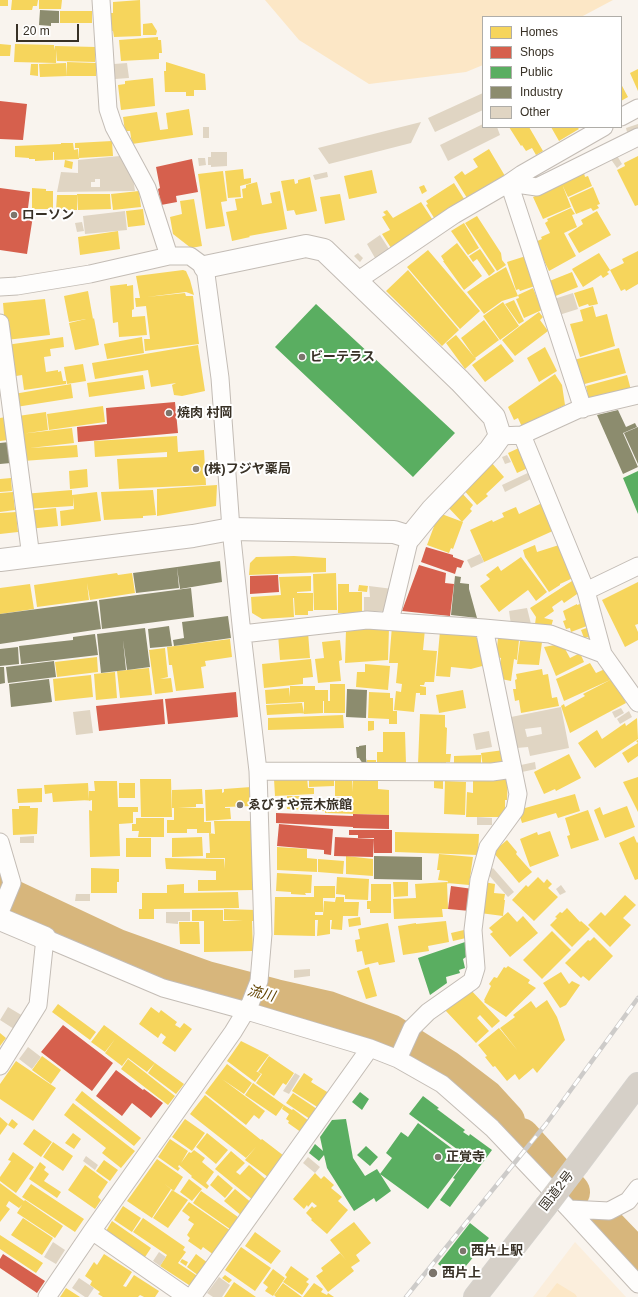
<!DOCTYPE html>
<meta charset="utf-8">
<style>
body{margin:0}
#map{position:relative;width:638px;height:1297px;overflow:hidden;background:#f9f4ee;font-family:Helvetica,sans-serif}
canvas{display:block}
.legend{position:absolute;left:482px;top:16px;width:140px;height:112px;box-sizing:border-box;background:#fff;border:1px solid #afada8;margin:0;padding:5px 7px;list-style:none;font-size:12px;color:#383126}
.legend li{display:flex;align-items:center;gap:8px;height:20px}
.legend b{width:20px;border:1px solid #afada8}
.scale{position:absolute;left:16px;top:24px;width:63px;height:18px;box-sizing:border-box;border:2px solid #383126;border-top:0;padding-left:5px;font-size:12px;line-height:14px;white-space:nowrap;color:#383126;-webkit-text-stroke:3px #fff;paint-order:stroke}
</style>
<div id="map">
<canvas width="638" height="1297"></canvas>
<ul class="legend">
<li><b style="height:11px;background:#f6d55c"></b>Homes</li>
<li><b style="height:11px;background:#d6604d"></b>Shops</li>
<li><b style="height:11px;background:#5aae61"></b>Public</li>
<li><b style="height:11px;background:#8c8c6e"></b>Industry</li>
<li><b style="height:11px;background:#e0d5c3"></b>Other</li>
</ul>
<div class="scale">20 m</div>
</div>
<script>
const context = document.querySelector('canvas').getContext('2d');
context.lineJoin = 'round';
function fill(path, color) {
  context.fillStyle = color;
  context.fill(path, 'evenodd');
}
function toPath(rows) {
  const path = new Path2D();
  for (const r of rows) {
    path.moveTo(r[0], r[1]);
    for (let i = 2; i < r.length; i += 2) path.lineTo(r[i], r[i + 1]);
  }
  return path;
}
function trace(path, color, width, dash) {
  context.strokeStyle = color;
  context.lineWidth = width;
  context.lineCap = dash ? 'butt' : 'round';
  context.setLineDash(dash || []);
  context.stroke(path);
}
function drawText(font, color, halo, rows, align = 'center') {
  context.font = font + ' Helvetica,"Noto Sans JP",sans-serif';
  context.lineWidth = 4;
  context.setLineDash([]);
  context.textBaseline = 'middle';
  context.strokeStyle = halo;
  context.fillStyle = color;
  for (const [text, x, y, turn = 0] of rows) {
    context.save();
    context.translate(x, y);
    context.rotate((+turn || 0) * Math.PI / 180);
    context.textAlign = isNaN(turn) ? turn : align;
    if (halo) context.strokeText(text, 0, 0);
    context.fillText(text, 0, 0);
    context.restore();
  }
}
fill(toPath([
 [575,1242,626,1297,533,1297]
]), '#fbeedc');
fill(toPath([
 [265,0,613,0,581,17,483,17,483,65,466,72,369,84,299,40],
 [557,1283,575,1294,577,1297,546,1297]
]), '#fce7c6');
fill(toPath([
 [0,0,8,0,8,6,0,6],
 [12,0,38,0,37,6,33,6,32,10,11,10],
 [39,0,62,0,61,9,39,9],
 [140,0,141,36,114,37,113,31,111,31,110,13,113,13,113,2],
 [60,11,92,11,92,23,60,23],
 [152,23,157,31,156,35,143,35,143,24],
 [158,37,158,40,161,40,162,53,159,53,159,59,121,61,119,40],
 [0,44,11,45,10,56,0,56],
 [15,44,54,45,54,50,55,46,96,47,95,62,57,61,57,50,56,63,14,62],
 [67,62,96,63,96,76,67,76],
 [166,62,205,74,206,90,194,90,194,96,186,96,186,92,165,92,164,71,166,71],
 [66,63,67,76,40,77,39,64],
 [31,64,38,64,38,76,30,75],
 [638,69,638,91,630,73],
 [153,78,155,106,121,110,118,85,125,84,125,81],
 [621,84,628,97,621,101],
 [189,109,193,135,132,144,130,131,125,131,123,117,157,112,160,130,168,129,166,113],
 [509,127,529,127,543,151,536,155,532,148,526,151,522,145,521,146],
 [551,127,577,127,579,129,559,141],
 [112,141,113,156,79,158,79,148,75,148,75,143],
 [61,143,73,143,74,150,78,149,79,159,54,160,54,152,53,152,53,160,35,161,35,159,29,159,29,158,15,157,15,146,61,144],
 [489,149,505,176,467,198,454,177,462,171,465,175,478,167,473,159],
 [638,156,638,205,635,206,617,170,625,166,624,163],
 [65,160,73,162,72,169,64,167],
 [243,169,244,179,251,178,251,183,240,186,241,197,228,198,225,171],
 [372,170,377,193,349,199,344,176],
 [223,171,227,201,221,202,225,226,206,229,198,174],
 [584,173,585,177,588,176,592,186,568,197,561,182],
 [310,177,317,211,296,215,294,210,287,211,281,181,294,179,295,184,298,183,298,180],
 [257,182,262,205,272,203,270,193,280,191,287,229,249,236,250,237,232,241,226,212,237,210,235,199,243,198,242,189,246,188,246,185],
 [454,183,466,202,436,221,426,205,428,204,426,201],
 [562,184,571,207,543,219,533,197],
 [424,185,427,191,422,194,419,187],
 [593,187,600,204,597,205,599,208,593,211,591,208,576,214,569,198],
 [32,188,46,189,46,191,53,191,53,209,32,209],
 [139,191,141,207,113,210,111,194],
 [77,194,110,194,111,209,78,210],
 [340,194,345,220,325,224,320,197],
 [57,195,77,195,77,210,56,210],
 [194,199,202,246,191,248,173,234,170,217,182,214,180,201],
 [421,202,436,225,393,251,382,234,390,230,382,217,386,215,383,212,387,210,393,218],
 [571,208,575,214,572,215,577,227,564,233,576,256,549,271,535,242,542,239,541,237,550,233,545,223,548,221,547,219],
 [143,209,145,225,128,227,126,211],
 [597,211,611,235,579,253,568,234,583,224,581,220],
 [477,216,501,253,502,260,506,265,497,271,465,223],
 [464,223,479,248,468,255,451,231],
 [118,231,120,249,80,255,78,237],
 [457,243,482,276,464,290,443,261,444,261,441,256],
 [480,249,495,271,489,276,477,259,473,262,469,256],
 [428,250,480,311,460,329,407,267],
 [638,251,638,284,626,291,625,289,621,291,610,270,624,263,622,259],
 [599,253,610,270,607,272,609,274,603,278,601,275,583,287,572,269],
 [526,256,535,286,520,291,519,289,516,290,507,262],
 [506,267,518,296,502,301,484,314,467,292,486,279],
 [183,270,186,271,190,280,194,295,186,292,147,297,185,293,186,296,193,296,199,344,145,351,144,339,150,339,146,306,136,307,135,298,140,298,136,276],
 [408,270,459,330,442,346,386,291],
 [572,272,578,287,553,297,547,282],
 [127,284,127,286,133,285,134,309,132,310,132,317,145,316,147,335,119,337,118,322,113,323,110,286],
 [593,287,598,304,589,306,588,304,579,307,574,293],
 [533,288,542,310,524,318,516,299,519,298,518,295],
 [88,291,93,319,94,318,99,345,75,350,69,323,86,319,69,322,64,296],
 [45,299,50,335,6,340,3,303],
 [514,300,524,321,519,324,505,304],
 [503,302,519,326,500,340,483,316],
 [593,306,596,317,607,314,615,346,580,357,570,324,583,321,580,310],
 [539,312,543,317,540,320,548,331,515,356,502,340,520,326,521,327,520,326],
 [484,320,499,340,475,358,461,338],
 [456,335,476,359,465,369,446,343],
 [63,337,64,347,50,349,51,356,44,357,46,372,58,370,58,372,61,371,63,381,66,381,66,384,24,390,22,375,10,377,6,345],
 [142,337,144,353,107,359,104,344],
 [501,344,514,361,485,382,472,365],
 [198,345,205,391,182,396,174,395,172,385,176,383,151,387,148,370,95,379,92,363],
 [545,347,557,371,539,382,527,358],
 [619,348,626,373,577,386,570,361],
 [83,364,86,381,67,384,64,367],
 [555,374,562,385,565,405,522,427,518,418,514,420,508,407],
 [143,375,145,389,89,397,87,383],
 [627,375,631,390,589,401,586,386],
 [71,384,73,398,16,407,14,394],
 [103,406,105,422,49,430,47,414],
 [46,412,48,430,21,434,18,416],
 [6,417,8,440,0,441,0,418],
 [72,428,74,443,30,448,77,445,78,457,23,461,20,434],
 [177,436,178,452,204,450,206,485,119,489,117,459,167,457,167,452,95,457,94,441],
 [521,447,530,467,517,473,508,453],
 [491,462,504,477,486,494,488,496,477,505,462,488],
 [87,469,88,487,70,489,69,471],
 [11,478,12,491,0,492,0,479],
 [217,485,216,506,157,516,157,489],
 [72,490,72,495,97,492,101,521,61,526,60,511,74,509,73,497,73,506,25,509,23,494],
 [153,490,156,515,143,516,143,518,104,520,101,492],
 [460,491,473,505,470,509,472,511,462,522,446,505],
 [13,492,15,510,0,512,0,493],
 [542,503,555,530,484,562,470,530,492,520,493,522,504,517,502,513,516,507,519,514],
 [56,508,58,526,28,529,27,511],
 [16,512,18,532,0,534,0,513],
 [439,513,463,522,453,549,451,548,449,553,427,545],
 [535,545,537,552,559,545,573,578,560,584,560,585,549,592,525,557,523,550],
 [294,556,326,558,326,572,249,575,250,563,256,557],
 [521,557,547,592,536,601,528,590,499,612,480,586,490,579,486,575,498,566,501,571],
 [117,573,118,575,132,573,135,593,90,600,87,583,89,600,37,607,34,585],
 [336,573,337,610,314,610,313,574],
 [311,576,311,591,297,592,297,593,313,593,313,611,308,611,308,615,295,615,294,598,293,598,294,617,262,619,252,613,251,597,281,595,279,577],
 [572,581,580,592,564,603,562,600,552,607,554,611,544,618,553,620,551,627,535,624,536,617,530,608],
 [638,582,638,624,635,625,638,632,638,640,625,647,602,600],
 [30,584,34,609,0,614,0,588],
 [338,584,349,584,349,592,362,592,362,613,338,613],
 [359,585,368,586,367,592,358,591],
 [583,603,592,624,571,632,570,628,566,629,563,621,566,620,563,611,577,604,577,605],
 [392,626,425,629,423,650,437,651,434,682,425,682,424,685,420,685,420,686,426,687,426,695,420,695,420,693,416,693,414,712,394,710,396,691,401,692,402,684,396,683,398,663,389,663],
 [592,626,597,638,590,641,588,637,584,638,581,630],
 [389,628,388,660,345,663,346,630],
 [440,631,474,635,481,642,486,665,471,669,451,667,450,677,436,676],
 [308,632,310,658,280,660,278,634],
 [498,638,519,640,517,660,514,659,511,681,501,679,502,669,499,668,501,658,496,657],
 [230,639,232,657,205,661,206,666,201,667,204,688,176,691,172,665,169,665,167,647],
 [340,640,342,660,339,661,341,681,318,683,315,659,324,658,322,642],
 [520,641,542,642,539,665,517,664],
 [555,645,564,647,570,658,580,653,584,662,556,676,544,647],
 [165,648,168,677,160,679,171,678,173,692,155,694,149,650],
 [97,657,98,672,57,677,55,662],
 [311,659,313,677,303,678,303,684,264,688,262,664],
 [590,663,596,673,605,669,610,680,564,701,556,679],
 [365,664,390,666,388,690,356,687,357,672,365,672],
 [149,668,152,695,120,698,117,671],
 [542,669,543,675,548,674,552,698,557,697,559,706,521,713,519,700,515,701,513,689,516,689,515,680,517,679,516,674],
 [115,672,117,698,96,700,94,674],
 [91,675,93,697,55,701,53,679],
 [614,678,626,703,570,733,561,706,564,704,565,707,585,696,583,694],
 [330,684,345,684,345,713,324,713,324,701,323,701,323,713,304,714,304,702,266,704,265,690,289,688,290,697,290,686,315,686,315,690,328,690,328,701,330,701],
 [463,690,466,708,439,713,436,695],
 [369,692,390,693,390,698,393,698,393,711,397,711,397,724,389,724,389,719,368,718],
 [302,703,304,713,267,715,266,705],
 [420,714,445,715,445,727,447,728,446,754,451,754,450,762,446,762,446,765,418,764],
 [343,715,344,728,268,730,268,718],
 [637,718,638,739,595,768,578,743,597,730,602,739,625,723,626,726],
 [368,721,374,721,374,730,368,731],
 [383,732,405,732,406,763,377,763,377,752,383,752],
 [638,740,638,756,628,763,622,753,638,743,636,741],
 [504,750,506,764,483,768,481,753],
 [569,754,581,778,556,791,555,789,544,794,534,772],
 [481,755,481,766,454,767,454,756],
 [367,760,376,760,376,765,367,766],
 [307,777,308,788,314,788,314,794,275,796,274,779],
 [335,777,352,777,352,792,353,777,378,778,378,789,389,790,389,815,325,813,325,809,328,809,328,797,351,798,352,805,352,796,335,796],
 [638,777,638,812,623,782],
 [309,778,334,778,334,786,309,787],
 [140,779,171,779,172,817,141,817],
 [434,779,443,779,443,789,434,788],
 [473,779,508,779,507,800,505,800,505,810,501,817,466,817,467,792,473,793],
 [94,781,117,781,118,807,138,807,138,812,133,812,133,823,119,824,120,856,90,857,89,810,92,811,92,800,89,801,89,791,95,791],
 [445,781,466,782,465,815,444,814],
 [88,783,89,800,53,802,52,793,45,794,44,785],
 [119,783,135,783,135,798,119,798],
 [251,787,252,806,225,807,225,808,230,808,231,819,206,821,205,790,222,789,222,793,224,792,224,789],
 [42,788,42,802,18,803,17,789],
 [202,789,203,804,196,804,196,807,178,808,204,808,204,822,211,822,211,833,197,833,197,829,187,829,187,833,167,833,167,820,174,820,174,808,172,808,172,790],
 [575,794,580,811,558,818,556,813,522,823,518,810],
 [287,796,301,796,301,803,298,804,325,804,324,811,287,809],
 [19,806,30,806,30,808,38,808,37,834,13,835,12,809,19,809],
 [627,806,635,827,605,838,594,810,600,807,603,815],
 [588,810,599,840,571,849,567,836,570,835,565,818],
 [136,818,164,818,164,837,138,837,139,831,132,831,132,824,136,824],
 [214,821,251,821,254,857,252,857,253,890,198,891,198,880,216,880,216,871,166,869,165,858,224,859,224,869,225,858,237,858,206,858,206,853,210,853,209,833,215,834],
 [550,831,559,856,530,867,520,839,537,832,538,835],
 [395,832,479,834,478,855,395,852],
 [634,836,637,843,638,842,638,879,635,880,619,843],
 [202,837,203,856,172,857,172,838],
 [126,838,151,838,151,857,126,857],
 [507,840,517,852,516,854,532,872,519,883,493,852],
 [277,847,307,849,307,858,317,859,317,872,277,870],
 [439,854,473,857,469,885,447,883,448,881,438,880,440,870,437,870],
 [346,856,373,859,373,876,346,874],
 [318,859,344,861,343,874,318,872],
 [91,868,119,869,119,882,117,882,117,893,91,893],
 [277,873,312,875,311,893,305,893,306,895,291,894,291,892,276,891],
 [337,877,369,879,368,900,345,899,345,895,336,894],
 [538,877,544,883,547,879,552,884,548,888,558,897,534,921,512,900,526,885,528,887],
 [393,882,408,882,408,896,394,897],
 [447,882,448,909,442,909,443,917,394,919,393,899,416,898,415,884],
 [484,882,495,884,494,893,505,894,504,900,505,900,503,916,480,913],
 [184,884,184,893,238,892,239,908,154,909,154,919,139,919,139,909,142,909,142,893,167,893,167,885],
 [371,884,391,884,391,913,370,913,370,909,367,909,367,901,371,901],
 [314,886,335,886,335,898,323,898,323,912,315,912,315,915,323,915,324,901,335,902,336,897,344,897,344,902,359,902,358,916,343,916,342,930,331,929,332,920,330,920,330,934,317,936,318,920,315,920,315,936,274,935,275,897,314,897],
 [625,895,636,905,623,918,631,925,610,947,588,925,601,912,605,916],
 [567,908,580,922,581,921,590,929,572,947,550,925,557,918,555,917,560,912,562,913],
 [224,909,256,910,256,921,252,921,253,951,204,952,204,921,192,921,192,910,223,910,223,921,243,921,224,920],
 [508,912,517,922,523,916,538,933,510,957,490,934,493,932,489,928],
 [360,917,361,925,349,927,348,919],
 [446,921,449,942,428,946,429,951,403,955,398,926,416,923,416,924],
 [179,922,199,922,200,944,180,944],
 [388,923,395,962,379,965,378,962,365,965,362,951,357,952,355,940,360,939,358,929],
 [464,930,466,938,453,941,451,933],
 [552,931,571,950,542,979,523,960],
 [594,937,613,956,589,981,583,976,581,978,565,963,588,940,590,941],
 [508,966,530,980,528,983,536,988,506,1017,484,1002,485,1001,484,1000,491,986,489,984,494,977,497,978,504,967,506,968],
 [369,967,377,996,366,999,357,971],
 [561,972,569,984,572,981,580,985,566,1005,560,1008,543,983],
 [469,988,500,1021,492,1028,480,1015,477,1018,489,1031,476,1043,445,1010],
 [547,1000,557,1017,565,1040,537,1073,533,1068,519,1080,515,1074,507,1081,495,1066,493,1067,485,1057,487,1056,478,1045,499,1028,518,1051,500,1028,515,1017,513,1015,531,1001,536,1008],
 [58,1004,96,1032,90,1040,52,1012],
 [151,1007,159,1013,161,1010,177,1022,175,1025,180,1028,184,1023,192,1029,175,1052,162,1043,166,1037,161,1033,158,1038,139,1024],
 [104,1025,155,1063,147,1072,128,1058,122,1066,105,1053,115,1039,105,1052,91,1042],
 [0,1033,6,1038,0,1046],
 [241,1041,269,1055,257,1071,256,1071,261,1074,255,1082,227,1061],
 [42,1056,61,1070,51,1084,32,1070],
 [269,1056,294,1073,286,1085,283,1083,274,1096,256,1083,262,1074,258,1072],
 [128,1059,175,1096,168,1105,121,1069],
 [16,1061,56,1088,33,1121,0,1099,0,1084],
 [155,1063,184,1084,176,1094,148,1073],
 [227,1064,252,1083,244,1094,222,1079,265,1111,259,1119,254,1115,246,1125,205,1093],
 [304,1073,313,1079,311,1082,332,1095,322,1110,292,1091],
 [253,1083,284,1105,276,1116,245,1095],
 [82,1091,141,1138,134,1146,75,1100],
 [293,1093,320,1111,313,1121,286,1103],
 [205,1095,261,1140,262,1139,288,1159,272,1180,245,1160,256,1147,246,1158,190,1114],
 [73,1103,135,1151,121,1168,102,1153,106,1148,64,1115],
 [284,1105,292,1110,293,1109,313,1124,305,1135,288,1123,289,1121,286,1119,289,1114,282,1109],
 [0,1117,8,1124,0,1135],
 [12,1119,18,1124,14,1129,8,1125],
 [185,1119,205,1133,192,1151,172,1137],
 [34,1129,52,1142,41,1157,23,1144],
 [73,1133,81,1139,74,1149,65,1143],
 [207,1133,228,1150,216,1164,196,1147],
 [170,1139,188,1151,181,1163,189,1152,191,1153,194,1150,205,1158,202,1162,214,1172,206,1183,209,1186,207,1189,191,1177,192,1176,179,1165,178,1167,180,1168,178,1171,158,1157],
 [53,1142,73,1156,63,1171,43,1157],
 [231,1151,245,1163,236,1172,240,1175,249,1165,269,1182,253,1200,215,1169],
 [13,1152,34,1167,16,1193,0,1181,0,1177,11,1161,8,1160],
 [157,1159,183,1177,174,1191,163,1183,171,1189,152,1218,127,1201],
 [104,1160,118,1170,110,1181,96,1171],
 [40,1162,46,1167,44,1170,49,1174,44,1181,61,1192,57,1198,29,1179],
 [85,1165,108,1182,98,1197,101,1200,95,1209,68,1190],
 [315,1173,321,1179,324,1176,334,1185,331,1188,342,1197,338,1201,348,1210,327,1234,311,1220,312,1219,306,1213,312,1206,314,1208,317,1206,312,1202,308,1207,307,1205,304,1209,293,1199],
 [218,1175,233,1188,225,1198,210,1185],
 [189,1179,202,1189,192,1201,180,1192],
 [0,1183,24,1201,25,1200,63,1226,55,1238,17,1213,22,1205,19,1208,9,1201,6,1206,10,1209,0,1222],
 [31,1184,84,1219,75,1232,22,1197],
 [235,1189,253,1204,242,1216,224,1201],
 [172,1190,188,1200,168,1228,153,1218],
 [201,1191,238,1217,230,1229,193,1203],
 [189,1202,231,1231,214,1255,203,1247,201,1250,188,1241,190,1238,187,1235,194,1224,188,1220,190,1217,182,1211],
 [123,1206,141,1218,132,1232,114,1220],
 [23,1218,53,1238,42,1255,11,1235],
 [143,1218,185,1247,183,1250,186,1252,178,1263,199,1277,192,1287,160,1266,167,1255,133,1232],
 [112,1221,151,1248,145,1257,106,1231],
 [354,1222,371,1243,356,1255,360,1261,351,1267,354,1271,328,1292,316,1276,323,1271,321,1268,340,1253,346,1260,330,1240],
 [255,1232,281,1251,271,1264,245,1246],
 [0,1235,43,1263,36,1273,0,1249],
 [241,1247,271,1268,255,1291,225,1270],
 [104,1254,132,1272,123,1286,126,1287,134,1275,159,1291,155,1297,144,1297,140,1295,138,1297,103,1297,98,1294,100,1292,90,1285,92,1281,85,1276,94,1262,97,1265],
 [196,1254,208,1263,199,1276,187,1267],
 [182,1259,188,1262,186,1266,180,1262],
 [291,1266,309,1279,306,1282,309,1284,302,1295,283,1282,287,1277,285,1275],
 [273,1269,285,1278,273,1296,265,1291,268,1287,263,1283],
 [225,1275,232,1280,229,1283,222,1278],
 [234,1282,256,1297,224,1297],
 [283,1283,302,1297,276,1297,274,1295],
 [314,1283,323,1289,321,1292,327,1295,328,1293,334,1297,303,1297],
 [66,1288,80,1297,60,1297]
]), '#f6d55c');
fill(toPath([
 [0,101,27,104,23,140,0,139],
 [192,159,198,192,176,196,177,202,161,205,158,189,160,188,156,167],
 [0,188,30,192,27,216,33,216,27,254,0,250],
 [175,402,178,433,78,442,77,427,107,424,106,408],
 [426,547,453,555,453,557,464,561,461,568,457,567,455,574,421,562],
 [419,565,446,573,445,583,454,584,450,616,402,611],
 [278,575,279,592,250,594,250,576],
 [236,692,238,717,168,724,165,699],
 [163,699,165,724,99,731,96,706],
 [276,813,353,816,353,814,389,815,389,829,353,828,353,827,276,823],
 [279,824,333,829,331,855,324,854,324,850,277,846],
 [349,830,392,830,392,853,374,853,374,838,358,838,358,833,358,835,349,835],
 [335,837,374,839,373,857,334,856],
 [451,886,473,889,470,911,448,909],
 [63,1025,113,1063,92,1091,41,1052],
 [116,1070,143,1090,144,1089,163,1103,151,1118,132,1103,122,1116,96,1096],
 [3,1254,45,1281,37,1293,0,1268,0,1259]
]), '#d6604d');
fill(toPath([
 [316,304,455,433,413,477,275,347],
 [638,471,638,514,623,478],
 [465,942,466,957,463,959,465,968,459,970,460,973,446,977,447,983,430,995,418,958],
 [360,1092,369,1099,362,1110,352,1102],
 [423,1096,439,1108,437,1109,465,1130,463,1132,469,1136,470,1134,492,1150,450,1207,440,1200,455,1179,453,1178,471,1154,467,1151,465,1155,409,1114],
 [346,1119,353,1158,365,1176,377,1169,391,1191,376,1202,374,1198,354,1211,327,1168,324,1155,319,1161,309,1153,315,1144,323,1151,320,1137,332,1120],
 [418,1123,466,1159,428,1209,380,1174,392,1158,386,1153,401,1132,408,1137],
 [366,1146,378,1157,370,1166,357,1155],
 [470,1223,489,1238,456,1278,438,1264]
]), '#5aae61');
fill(toPath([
 [40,10,59,11,59,23,51,23,51,26,39,25],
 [618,410,626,427,635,423,637,427,623,433,638,467,623,474,597,415],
 [638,427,638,464,624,433],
 [9,442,11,463,0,464,0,443],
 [220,561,222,582,180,589,177,567],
 [177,567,179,588,136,593,133,573],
 [455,576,461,577,460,583,469,584,469,589,477,618,451,615],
 [191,588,194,617,102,629,99,600],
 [97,601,101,629,0,644,0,614],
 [228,616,231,638,174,646,173,640,184,638,182,622],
 [169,626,172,646,150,648,148,629],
 [145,628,150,667,127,670,123,640,126,670,101,673,97,634],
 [95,634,98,655,21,664,19,646,73,640,73,637],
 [18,647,19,664,0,666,0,649],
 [54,661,56,677,8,683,6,667],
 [0,667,4,667,5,683,0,684],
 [49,679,52,702,11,707,9,684],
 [347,689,367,690,366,718,346,717],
 [366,745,366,758,367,765,363,764,359,758,357,758,356,747,359,747,359,746],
 [374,856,422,857,422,880,374,879]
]), '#8c8c6e');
trace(toPath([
 [0,893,117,948,206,980,275,998,328,1010,390,1033,447,1069,485,1098,506,1121],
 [521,1137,571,1192],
 [608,1228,638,1259]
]), '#d7b67c', 38);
fill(toPath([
 [127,63,129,78,115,79,114,64],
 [483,93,483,110,435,132,428,118],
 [421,122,411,143,329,164,318,148],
 [483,124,483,127,497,127,500,135,448,161,440,145],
 [638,124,638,129,627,132,626,128],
 [203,127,209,127,209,138,203,138],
 [211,152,227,152,227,166,211,167,211,165,208,165,208,157,211,157],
 [616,154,622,164,617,168,610,158],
 [120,156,122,156,132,171,135,191,57,192,61,172,78,173,78,160],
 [95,179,100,179,100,187,91,187,91,182,95,182],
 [198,158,205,158,206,165,199,166],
 [327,172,328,177,315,180,313,175],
 [125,211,127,230,85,234,83,216],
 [82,222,84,231,77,232,75,223],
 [380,235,389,249,375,258,367,244],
 [358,253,363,258,360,262,354,256],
 [573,293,578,309,559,315,554,299],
 [507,455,511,462,505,464,502,457],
 [532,471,535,477,505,492,502,485],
 [480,554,484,562,471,568,467,560],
 [369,586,393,589,388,611,364,612,364,597,370,597],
 [527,608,531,624,511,625,509,611],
 [561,707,569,748,530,756,528,747,517,748,511,717],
 [541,727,542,734,527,737,525,729],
 [621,708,624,713,615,718,612,712],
 [90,710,93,733,76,735,73,712],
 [629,711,632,717,620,724,617,719],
 [489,731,492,747,476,750,473,734],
 [535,762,536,769,522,772,521,765],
 [477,817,492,818,492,825,477,825],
 [34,836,34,843,20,843,20,837],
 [493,868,514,892,508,897,487,873],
 [561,885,566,892,560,895,556,889],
 [76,894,90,894,90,901,75,901],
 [166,912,190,912,190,921,178,921,178,924,166,923],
 [310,969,310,976,294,978,294,970],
 [8,1007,23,1016,14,1029,0,1020],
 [28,1047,41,1057,32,1069,19,1059],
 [295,1073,300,1076,289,1094,283,1091],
 [86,1156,98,1165,95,1170,83,1161],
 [308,1157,320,1167,315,1173,303,1163],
 [53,1242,65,1250,56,1264,44,1257],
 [159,1252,166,1257,160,1266,153,1261],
 [219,1277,230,1285,222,1297,213,1297,207,1293],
 [79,1278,94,1288,88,1297,85,1297,72,1288]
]), '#e0d5c3');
const street = toPath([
 [101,0,108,109,114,127,147,188,169,256],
 [621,117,638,108],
 [357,281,454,215,509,183,522,174,604,127],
 [0,287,17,286,90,274,169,256,190,256,205,267,220,378,231,529,242,634,258,771,263,934,259,981,250,1004,233,1032,92,1231,47,1297],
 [0,323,31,557],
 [583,409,509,183,537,187,638,137],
 [522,435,579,409,638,395],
 [500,436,522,435,586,591,603,654],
 [586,591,638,566],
 [390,621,410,537],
 [242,634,367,620,484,628,550,634,603,654,638,703],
 [258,771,492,772,513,769],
 [0,842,12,883,0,912],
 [398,1059,412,1028,428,1012,472,981,476,968,473,930,479,880,488,847,515,810,518,794,484,628],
 [0,1066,38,1005,45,938,163,988,247,1011,370,1048,398,1059,442,1084,492,1128,569,1209,638,1284],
 [569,1209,609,1211,628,1201,638,1188],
 [92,1231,187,1297],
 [192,1297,370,1048]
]);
const secondary = toPath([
 [0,560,193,536,231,529,394,532,410,537,432,510,490,450,500,436,494,417,460,381,324,250,306,246,205,267],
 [0,919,45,938]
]);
const highway = toPath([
 [578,1164,638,1084],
 [475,1297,546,1206]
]);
trace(street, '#c3bcb5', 19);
trace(secondary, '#c3bcb5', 24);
trace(highway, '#d5d2cd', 24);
trace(street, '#fefdfc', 17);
trace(secondary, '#fefdfc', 22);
trace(highway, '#d6d0c8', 22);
const rail = toPath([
 [406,1297,546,1124,638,998]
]);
trace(rail, '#cdcbc9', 4.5);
trace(rail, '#fff', 3, [9]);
const highwayBridge = toPath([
 [546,1206,578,1164]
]);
trace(highwayBridge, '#d5d2cd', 24, []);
trace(highwayBridge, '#d6d0c8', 22);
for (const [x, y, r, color] of [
 [14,215,4,"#7c756c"],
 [302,357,4,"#7c756c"],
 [169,413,4,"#7c756c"],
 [196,469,4,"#7c756c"],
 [240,805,4,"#7c756c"],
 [438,1157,4,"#7c756c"],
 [463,1251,4,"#7c756c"],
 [433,1273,5,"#7c756c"]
]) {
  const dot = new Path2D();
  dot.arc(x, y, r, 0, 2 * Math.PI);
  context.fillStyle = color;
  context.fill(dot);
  trace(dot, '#fff', 1.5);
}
drawText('bold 13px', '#383126', '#fff', [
 ["ローソン",22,215],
 ["ビーテラス",310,357],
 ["焼肉 村岡",177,413],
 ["(株)フジヤ薬局",204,469],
 ["ゑびすや荒木旅館",248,805],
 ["正覚寺",446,1157],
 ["西片上駅",471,1251],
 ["西片上",442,1273]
], 'left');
drawText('13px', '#383126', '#fff', [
 ["国道2号",557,1191,-52]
]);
drawText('italic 14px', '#634400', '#fff', [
 ["流川",261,994,14]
]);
</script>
